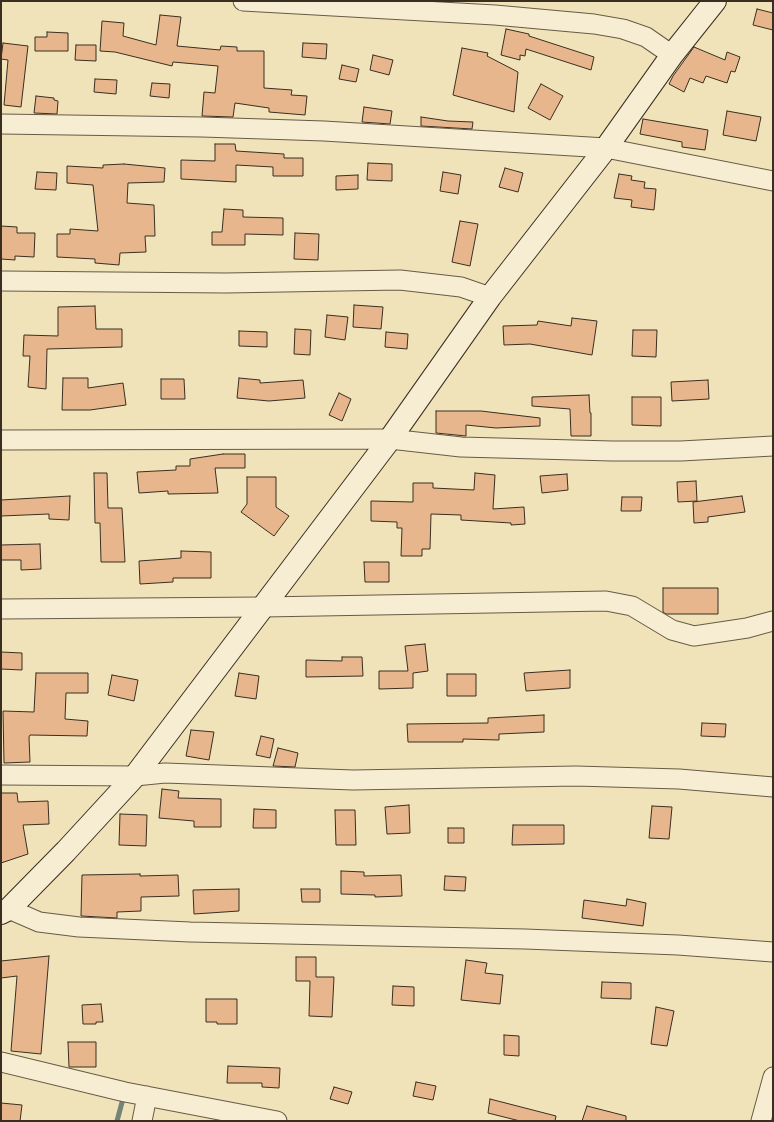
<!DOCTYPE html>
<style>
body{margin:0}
#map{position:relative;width:774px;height:1122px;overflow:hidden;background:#f1e3b9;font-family:Vollkorn,serif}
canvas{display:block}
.frame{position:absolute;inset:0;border:2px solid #392e20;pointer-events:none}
</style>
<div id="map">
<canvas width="774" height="1122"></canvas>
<div class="frame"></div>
</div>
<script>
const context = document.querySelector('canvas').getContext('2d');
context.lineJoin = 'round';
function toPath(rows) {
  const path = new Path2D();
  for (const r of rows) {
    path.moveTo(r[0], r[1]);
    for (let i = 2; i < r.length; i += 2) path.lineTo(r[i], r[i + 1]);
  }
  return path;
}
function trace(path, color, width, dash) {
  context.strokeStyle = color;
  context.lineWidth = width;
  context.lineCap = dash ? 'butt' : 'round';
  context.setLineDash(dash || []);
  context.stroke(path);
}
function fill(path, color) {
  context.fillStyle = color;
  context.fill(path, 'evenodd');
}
trace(toPath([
 [117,1121,124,1095]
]), '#748476', 5);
const building = toPath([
 [757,9,773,13,773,30,753,25,757,9],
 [160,15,181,17,177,46,220,50,221,46,237,47,237,51,264,51,264,88,292,90,291,95,307,96,305,115,269,112,269,108,235,103,233,117,202,116,204,92,215,93,218,66,173,62,172,66,115,52,100,51,102,21,124,23,123,36,156,45,160,15],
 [506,29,529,34,529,36,594,57,591,70,526,49,525,56,520,55,520,60,501,55,506,29],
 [47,32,68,33,68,51,35,51,35,37,47,37,47,32],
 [3,43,28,46,21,107,4,105,8,60,1,59,3,43],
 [303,43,327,44,326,59,302,57,303,43],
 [76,45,96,45,96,61,75,60,76,45],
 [694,47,725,60,727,52,740,57,735,72,731,71,727,83,706,76,703,83,690,78,684,92,669,84,673,76,694,47],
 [462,48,488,53,487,56,518,72,514,112,453,95,462,48],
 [373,55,393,60,389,75,370,70,373,55],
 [342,65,359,69,356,82,339,79,342,65],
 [95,79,117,80,116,94,94,92,95,79],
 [152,83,170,84,169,98,150,96,152,83],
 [541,84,563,96,550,120,528,108,541,84],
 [36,96,54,98,54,100,58,101,57,114,34,113,36,96],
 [364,107,392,111,390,124,362,122,364,107],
 [727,111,761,117,756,141,723,135,727,111],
 [421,117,448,121,473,122,472,129,421,126,421,117],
 [643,119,708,130,705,150,682,147,682,142,640,134,643,119],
 [215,144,235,144,236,151,284,154,284,158,303,158,303,176,273,176,273,167,236,165,236,182,181,179,181,160,215,161,215,144],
 [368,163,392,164,392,181,367,180,368,163],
 [124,164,165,168,164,182,128,183,127,203,154,205,155,236,145,236,146,252,120,253,119,265,95,263,95,259,57,257,57,234,70,234,70,229,98,231,93,185,67,183,67,166,103,168,103,165,124,164],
 [505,168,523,173,518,192,499,187,505,168],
 [37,172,57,173,56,190,35,189,37,172],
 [443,172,461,175,458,194,440,191,443,172],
 [619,174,632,176,631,180,645,182,644,188,656,189,654,210,631,207,632,200,614,198,619,174],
 [358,175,358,189,336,190,336,176,358,175],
 [224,209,243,210,243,217,283,218,283,235,245,234,245,245,212,245,212,232,222,232,224,209],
 [460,221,478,224,470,266,452,262,460,221],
 [1,226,17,227,17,233,35,233,34,257,15,256,15,260,1,259,1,226],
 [295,233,319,234,318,260,294,259,295,233],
 [354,305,383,307,381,329,353,327,354,305],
 [95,306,96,329,122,329,122,347,47,349,46,389,28,387,30,356,23,356,24,335,58,336,58,307,95,306],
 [327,315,348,317,345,340,325,337,327,315],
 [572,318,597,321,592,355,530,344,504,345,503,326,537,325,538,321,571,326,572,318],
 [295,329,311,330,310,355,294,354,295,329],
 [633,330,657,330,656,357,632,356,633,330],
 [239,331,267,332,267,347,239,346,239,331],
 [386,332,408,334,407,349,385,347,386,332],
 [63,378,88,378,88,388,123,383,126,405,90,410,62,410,63,378],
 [239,378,260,380,260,383,303,380,305,398,269,401,237,398,239,378],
 [161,379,184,379,185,399,161,399,161,379],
 [708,380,709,399,672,401,671,382,708,380],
 [339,393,351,399,342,421,329,415,339,393],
 [589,395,590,413,591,413,591,436,571,436,570,409,532,406,532,397,589,395],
 [632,397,661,397,661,426,632,425,632,397],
 [436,411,481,411,540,418,540,426,496,428,466,425,466,436,436,433,436,411],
 [223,454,245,454,245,468,215,468,218,493,168,494,168,491,139,493,137,472,176,470,176,466,190,466,190,459,223,454],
 [94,473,107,473,108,508,122,508,125,562,101,562,100,523,95,523,94,473],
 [475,473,495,475,493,509,524,507,525,524,511,525,511,523,461,520,461,515,431,514,430,549,422,549,422,556,401,556,402,528,397,528,397,522,371,521,371,501,413,502,413,483,433,483,433,488,474,490,475,473],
 [567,474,568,490,542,493,540,476,567,474],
 [247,477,276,477,276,507,289,516,274,536,241,512,247,504,247,477],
 [696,481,697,501,678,502,677,482,696,481],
 [70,496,69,520,49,519,49,514,1,516,1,500,70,496],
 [742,496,745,512,708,517,708,522,694,523,693,502,742,496],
 [622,497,642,497,641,511,621,511,622,497],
 [40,544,41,569,21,570,21,560,1,560,1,545,40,544],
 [181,551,211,552,211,578,173,578,173,582,140,584,139,561,181,558,181,551],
 [364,562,389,562,389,582,365,582,364,562],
 [663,588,718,588,718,614,666,614,663,612,663,588],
 [425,644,428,671,413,673,413,688,379,689,379,671,408,671,405,646,425,644],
 [1,652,22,653,22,670,1,669,1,652],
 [342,657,362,657,363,676,306,677,306,660,342,661,342,657],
 [570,670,570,688,526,691,524,673,570,670],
 [36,673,88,673,88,693,66,693,65,719,88,721,87,736,30,735,29,737,30,762,4,763,3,711,34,712,36,673],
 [239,673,259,676,256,699,235,696,239,673],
 [447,674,476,674,476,696,447,696,447,674],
 [112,675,138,680,134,701,108,695,112,675],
 [544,715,544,732,499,734,499,740,463,739,463,742,408,742,407,724,488,723,488,718,544,715],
 [702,723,726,724,725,737,701,736,702,723],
 [191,730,214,732,209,760,186,756,191,730],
 [261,736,274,739,270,758,256,755,261,736],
 [278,748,298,753,295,767,273,766,278,748],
 [162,789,179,791,178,798,221,799,221,827,194,827,194,821,159,818,162,789],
 [1,793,17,793,18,802,48,801,49,824,23,825,28,854,1,863,1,793],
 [409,805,410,833,387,834,385,807,409,805],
 [652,806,672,807,669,839,649,838,652,806],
 [254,809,276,810,276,828,253,828,254,809],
 [335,810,355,810,356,845,336,845,335,810],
 [120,814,147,815,146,846,119,845,120,814],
 [513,825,564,825,564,844,512,845,513,825],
 [448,828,464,828,464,843,448,843,448,828],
 [341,871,364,872,364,876,401,875,402,896,375,897,375,895,341,894,341,871],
 [140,874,140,876,178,875,179,896,141,897,141,911,117,912,117,918,81,916,82,875,140,874],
 [445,876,466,877,465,891,444,890,445,876],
 [239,889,239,911,194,914,193,890,239,889],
 [301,889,320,889,320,902,302,902,301,889],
 [627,899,646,903,643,926,582,918,584,900,626,906,627,899],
 [49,956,41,1054,11,1051,17,976,1,978,1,961,49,956],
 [296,957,316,957,316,977,334,977,332,1017,309,1016,310,981,296,981,296,957],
 [466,960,487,963,485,973,503,975,500,1004,461,1000,466,960],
 [602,982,631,983,631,999,601,998,602,982],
 [393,986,414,987,414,1006,392,1005,393,986],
 [206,999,237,999,237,1024,217,1024,217,1022,206,1022,206,999],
 [101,1004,103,1022,96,1022,96,1024,83,1024,82,1005,101,1004],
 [656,1007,674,1011,667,1046,651,1044,656,1007],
 [504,1035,519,1036,519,1056,504,1055,504,1035],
 [68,1042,96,1042,96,1067,69,1067,68,1042],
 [228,1066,280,1068,279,1088,262,1087,262,1083,227,1083,228,1066],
 [416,1082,436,1086,433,1100,413,1096,416,1082],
 [334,1087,352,1092,348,1104,330,1099,334,1087],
 [490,1099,556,1116,555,1121,520,1121,488,1113,490,1099],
 [1,1103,22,1105,20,1121,1,1121,1,1103],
 [587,1106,626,1116,626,1121,582,1121,587,1106]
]);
fill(building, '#e8b68d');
trace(building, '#392e20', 1);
const street = toPath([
 [243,1,495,15,594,24,623,29,646,37,672,55],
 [1,124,202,127,324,131,606,148,773,181],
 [1,281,226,283,400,280,461,287,490,297],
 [1,440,390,439,461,447,612,451,681,451,773,446],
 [1,609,263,607,606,601,632,606,672,630,694,636,747,628,773,621],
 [1,775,135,776,165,773,353,780,576,776,679,779,773,787],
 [9,909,39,922,79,927,190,932,525,939,678,945,773,952],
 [1,1062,125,1092,277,1121],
 [142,1121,147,1096],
 [761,1121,773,1077]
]);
const secondary = toPath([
 [1,913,9,909,66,851,135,776,390,439,490,297,606,148,672,55,715,1]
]);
trace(street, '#675b46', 21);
trace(secondary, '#392e20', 24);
trace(street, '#f6edd2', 19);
trace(secondary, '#f6edd2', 22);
</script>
